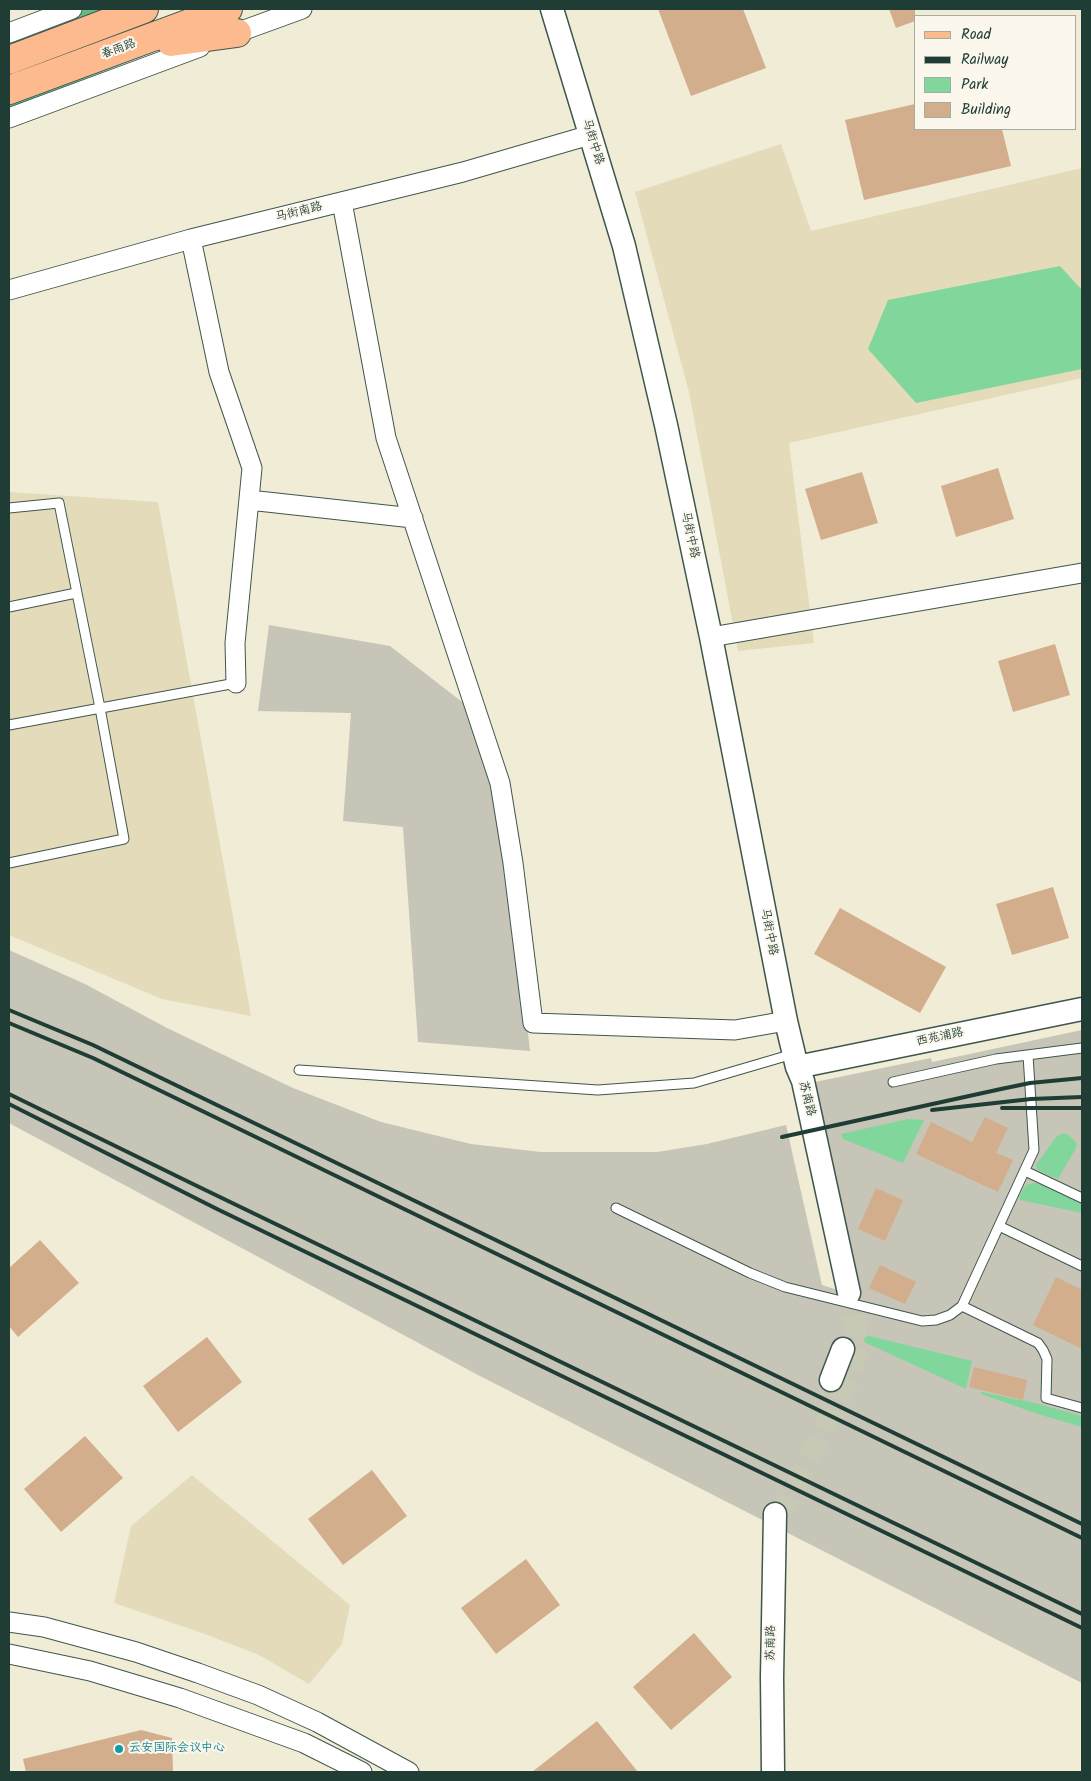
<!DOCTYPE html>
<meta charset="utf-8">
<style>
body{margin:0}
#map{position:relative;width:1091px;height:1781px;overflow:hidden;background:#f1ecd5;font-family:Kalam,sans-serif}
canvas{display:block}
.frame{position:absolute;inset:0;border:10px solid #1f3d34;pointer-events:none}
.legend{position:absolute;left:914px;top:15px;width:162px;height:115px;box-sizing:border-box;background:#fbf7ec;border:1px solid #a3ada2;margin:0;padding:6px 9px;list-style:none;font-size:15px;color:#1f3d34}
.legend li{display:flex;align-items:center;gap:10px;height:25px}
.legend b{width:25px;border:1px solid #a3ada2}
</style>
<div id="map">
<canvas width="1091" height="1781"></canvas>
<div class="frame"></div>
<ul class="legend">
<li><b style="height:6px;background:#fcba8e"></b>Road</li>
<li><b style="height:6px;background:#1f3d34"></b>Railway</li>
<li><b style="height:14px;background:#81d79b"></b>Park</li>
<li><b style="height:14px;background:#d3ae8c"></b>Building</li>
</ul>
</div>
<script>
const context = document.querySelector('canvas').getContext('2d');
context.lineJoin = 'round';
function fill(path, color) {
  context.fillStyle = color;
  context.fill(path, 'evenodd');
}
function toPath(rows) {
  const path = new Path2D();
  for (const r of rows) {
    path.moveTo(r[0], r[1]);
    for (let i = 2; i < r.length; i += 2) path.lineTo(r[i], r[i + 1]);
  }
  return path;
}
function trace(path, color, width, dash) {
  context.strokeStyle = color;
  context.lineWidth = width;
  context.lineCap = dash ? 'butt' : 'round';
  context.setLineDash(dash || []);
  context.stroke(path);
}
function drawText(font, color, halo, rows, align = 'center') {
  context.font = font + ' Kalam,"LXGW WenKai TC",sans-serif';
  context.lineWidth = 4;
  context.setLineDash([]);
  context.textBaseline = 'middle';
  context.strokeStyle = halo;
  context.fillStyle = color;
  for (const [text, x, y, turn = 0] of rows) {
    context.save();
    context.translate(x, y);
    context.rotate((+turn || 0) * Math.PI / 180);
    context.textAlign = isNaN(turn) ? turn : align;
    if (halo) context.strokeText(text, 0, 0);
    context.fillText(text, 0, 0);
    context.restore();
  }
}
fill(toPath([
 [781,144,811,231,1082,168,1082,378,789,443,814,643,738,651,689,392,635,192],
 [9,492,158,502,251,1016,162,999,9,935],
 [192,1475,350,1605,342,1644,309,1684,259,1655,205,1634,114,1603,131,1526]
]), '#e3dbba');
fill(toPath([
 [269,625,390,646,466,705,494,794,513,896,530,1051,418,1042,403,827,343,821,351,713,258,711],
 [9,950,85,984,167,1028,293,1088,381,1122,471,1144,541,1152,657,1152,707,1144,786,1125,822,1285,857,1296,832,1179,815,1082,931,1058,932,1062,1082,1030,1082,1683,478,1375,9,1123]
]), '#c6c5b8');
fill(toPath([
 [1060,266,1082,290,1082,369,916,403,868,349,888,300],
 [908,1119,924,1120,903,1163,843,1139,841,1134],
 [1061,1134,1067,1134,1077,1143,1076,1148,1058,1179,1041,1172,1037,1169,1036,1165,1056,1137],
 [1035,1183,1041,1184,1082,1204,1082,1213,1020,1200,1019,1197,1024,1188,1028,1184],
 [865,1335,972,1361,966,1389,864,1342],
 [982,1392,1035,1403,1082,1416,1082,1427,1041,1415,981,1394]
]), '#81d79b');
fill(toPath([
 [86,9,102,9,83,19,9,47,9,38],
 [153,50,154,52,9,108,9,99]
]), '#68b883');
fill(toPath([
 [658,9,743,9,766,68,691,96],
 [889,9,915,9,915,21,896,28],
 [915,104,915,129,1002,129,1011,166,864,200,845,120],
 [998,468,1014,519,956,537,941,486],
 [862,472,878,523,821,540,805,489],
 [1055,644,1070,695,1013,712,998,661],
 [1053,887,1069,938,1012,955,996,904],
 [840,908,946,967,920,1013,814,954],
 [985,1117,1008,1128,996,1153,1013,1160,998,1192,916,1154,931,1122,972,1142],
 [876,1188,903,1200,885,1241,858,1229],
 [40,1240,79,1283,18,1337,9,1326,9,1268],
 [880,1265,916,1282,905,1304,869,1288],
 [1056,1277,1082,1290,1082,1349,1033,1325],
 [207,1337,242,1382,178,1432,143,1386],
 [974,1367,1027,1380,1023,1400,969,1387],
 [85,1436,123,1478,61,1532,24,1489],
 [372,1470,407,1516,343,1565,308,1519],
 [526,1559,560,1605,496,1654,461,1608],
 [694,1633,732,1677,671,1730,633,1687],
 [597,1721,638,1772,532,1772],
 [141,1730,172,1738,173,1772,26,1772,23,1759]
]), '#d3ae8c');
trace(toPath([
 [775,1514,787,1503,852,1372,855,1354,856,1333,849,1293]
]), '#c7c9b5', 22, [22, 11]);
const service = toPath([
 [9,508,59,503,100,708,124,839,9,863],
 [9,607,76,593],
 [9,725,236,683],
 [299,1070,598,1090,694,1083,793,1054],
 [893,1082,996,1059,1082,1048],
 [1025,1171,1082,1198],
 [616,1208,750,1273,785,1287,922,1321,936,1320,950,1315,962,1306,1034,1150,1028,1055],
 [999,1226,1082,1266],
 [962,1306,1038,1343,1043,1350,1047,1359,1046,1398,1082,1408]
]);
const minor = toPath([
 [9,33,72,9],
 [225,37,302,9],
 [9,118,200,47],
 [342,202,386,438,500,783,513,863,533,1023,735,1030,786,1021],
 [191,239,219,372,252,468,235,643,236,683],
 [9,290,191,239,463,172,590,135],
 [249,500,413,518],
 [711,637,1082,573],
 [9,1622,44,1627,136,1652,198,1673,258,1695,317,1722,409,1772],
 [9,1654,90,1671,180,1698,304,1743,362,1772]
]);
const tertiary = toPath([
 [552,9,624,246,666,425,711,637,786,1021,797,1067,803,1081,849,1293],
 [797,1067,1082,1009],
 [831,1380,843,1349],
 [773,1772,772,1677,775,1514]
]);
const primary = toPath([
 [171,42,237,33],
 [9,60,144,9],
 [9,90,228,9]
]);
trace(service, '#3e574c', 11);
trace(minor, '#3e574c', 21);
trace(tertiary, '#3e574c', 25);
trace(primary, '#3e574c', 30);
trace(service, '#fff', 9);
trace(minor, '#fff', 19);
trace(tertiary, '#fff', 22);
trace(primary, '#fcba8e', 28);
trace(toPath([
 [9,1010,93,1045,1082,1524],
 [9,1023,93,1058,1082,1538],
 [9,1094,195,1185,1082,1614],
 [9,1104,217,1209,1082,1628],
 [1002,1108,1082,1108],
 [932,1110,1031,1099,1082,1097],
 [782,1137,1001,1089,1030,1083,1082,1078]
]), '#1f3d34', 4);
for (const [x, y, r, color] of [
 [119,1749,5,"#0f9aa8"]
]) {
  const dot = new Path2D();
  dot.arc(x, y, r, 0, 2 * Math.PI);
  context.fillStyle = color;
  context.fill(dot);
  trace(dot, '#fbf7ec', 2);
}
drawText('12px', '#1f3d34', '#fbf7ec', [
 ["春雨路",119,50,-20],
 ["马街中路",592,142,73],
 ["马街南路",299,213,-14],
 ["马街中路",689,535,78],
 ["马街中路",768,932,79],
 ["西苑浦路",940,1038,-12],
 ["苏南路",806,1099,76],
 ["苏南路",772,1643,-89]
]);
drawText('12px', '#0d838f', '#fbf7ec', [
 ["云安国际会议中心",129,1749]
], 'left');
</script>
